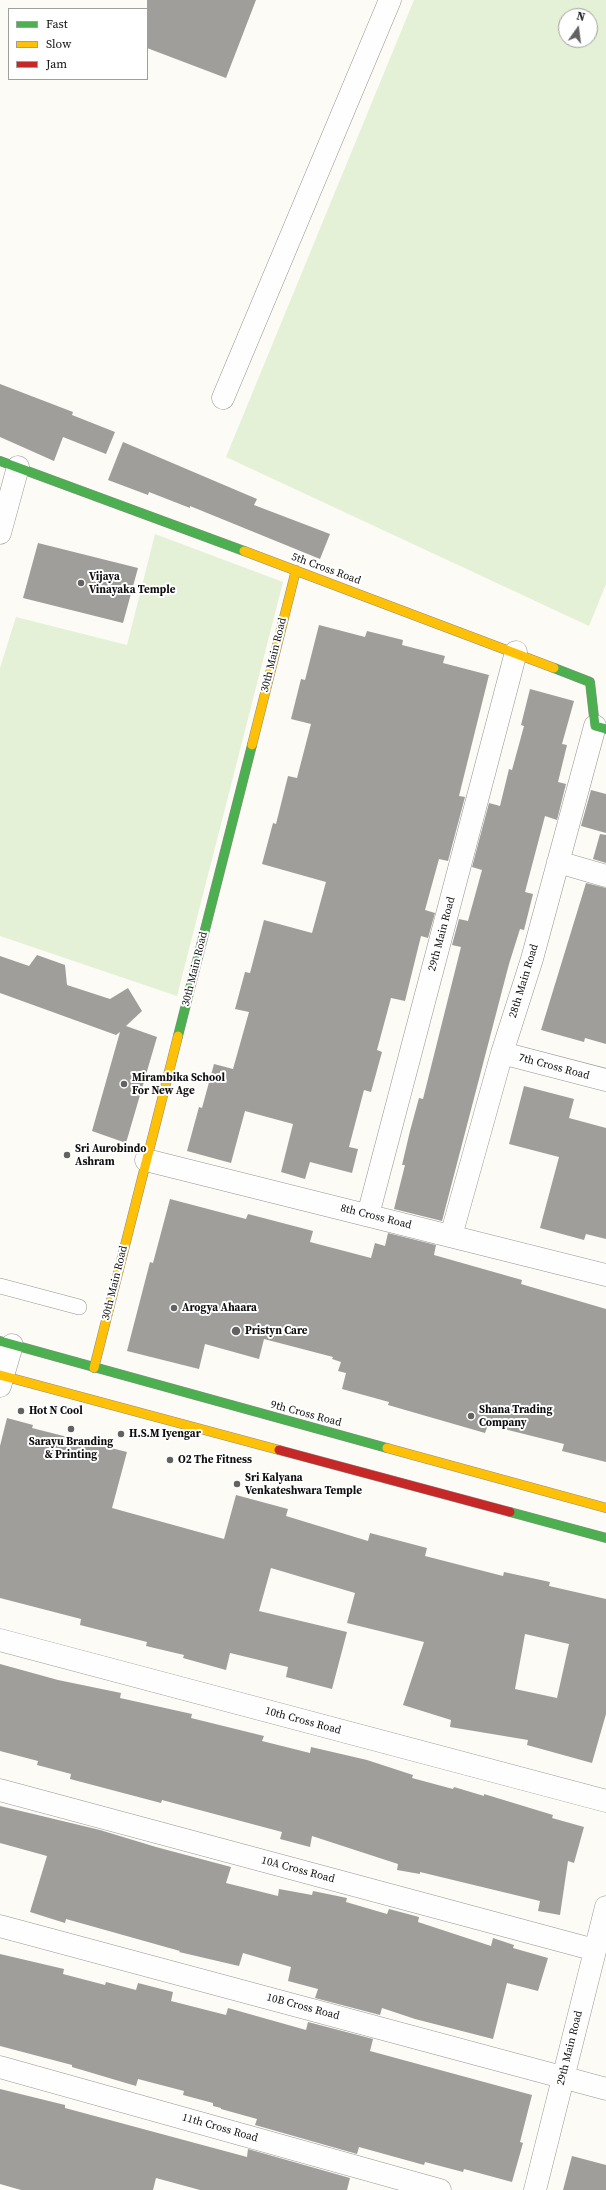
<!DOCTYPE html>
<style>
body{margin:0}
#map{position:relative;width:606px;height:2190px;overflow:hidden;background:#fcfbf5;font-family:"Source Serif 4",serif}
canvas{display:block}
.legend{position:absolute;left:8px;top:8px;width:140px;height:72px;box-sizing:border-box;background:#fff;border:1px solid #9f9f9f;margin:0;padding:5px 7px;list-style:none;font-size:12px;color:#0f0f0f}
.legend li{display:flex;align-items:center;gap:8px;height:20px}
.legend b{width:20px;border:1px solid #9f9f9f}
.north{position:absolute;left:558px;top:8px;width:40px;height:40px;box-sizing:border-box;background:#fff;border:1px solid #9f9f9f;border-radius:50%;rotate:14deg;font-size:11px;font-weight:700;line-height:16px;text-align:center;color:#0f0f0f}
.north::after{content:'';display:block;margin:auto;width:14px;height:18px;background:#626260;clip-path:polygon(50% 0,100% 100%,50% 72%,0 100%)}
</style>
<div id="map">
<canvas width="606" height="2190"></canvas>
<ul class="legend">
<li><b style="height:5px;background:#4caf50"></b>Fast</li>
<li><b style="height:5px;background:#ffc107"></b>Slow</li>
<li><b style="height:5px;background:#c62828"></b>Jam</li>
</ul>
<div class="north">N</div>
</div>
<script>
const context = document.querySelector('canvas').getContext('2d');
context.lineJoin = 'round';
function fill(path, color) {
  context.fillStyle = color;
  context.fill(path, 'evenodd');
}
function toPath(rows) {
  const path = new Path2D();
  for (const r of rows) {
    path.moveTo(r[0], r[1]);
    for (let i = 2; i < r.length; i += 2) path.lineTo(r[i], r[i + 1]);
  }
  return path;
}
function trace(path, color, width, dash) {
  context.strokeStyle = color;
  context.lineWidth = width;
  context.lineCap = dash ? 'butt' : 'round';
  context.setLineDash(dash || []);
  context.stroke(path);
}
function drawText(font, color, halo, rows, align = 'center') {
  context.font = font + ' "Source Serif 4",serif';
  context.lineWidth = 4;
  context.setLineDash([]);
  context.textBaseline = 'middle';
  context.strokeStyle = halo;
  context.fillStyle = color;
  for (const [text, x, y, turn = 0] of rows) {
    context.save();
    context.translate(x, y);
    context.rotate((+turn || 0) * Math.PI / 180);
    context.textAlign = isNaN(turn) ? turn : align;
    if (halo) context.strokeText(text, 0, 0);
    context.fillText(text, 0, 0);
    context.restore();
  }
}
fill(toPath([
 [414,0,606,0,606,584,589,626,226,457],
 [566,16,590,16,590,40,566,40],
 [155,534,283,582,177,996,0,936,0,668,16,617,127,645]
]), '#e4f1d6');
fill(toPath([
 [147,0,256,0,226,78,147,48],
 [0,384,73,412,72,415,115,432,106,454,63,437,54,461,0,437],
 [123,442,257,499,254,505,330,534,320,559,190,506,190,508,149,492,148,495,108,480],
 [38,543,138,568,123,623,23,598],
 [319,625,365,637,367,631,403,640,402,645,445,656,443,663,489,675,459,796,465,797,448,861,439,859,425,910,435,913,428,938,421,936,405,1001,391,998,377,1050,382,1052,371,1092,364,1090,349,1147,358,1149,352,1173,310,1162,305,1179,281,1172,293,1124,245,1111,231,1163,187,1151,199,1107,202,1108,214,1064,233,1069,249,1012,235,1009,245,972,250,973,264,920,312,933,326,882,262,864,273,823,276,824,288,776,297,778,311,724,291,719,301,679,305,680],
 [530,689,574,701,562,744,567,745,558,782,566,784,557,820,545,816,525,892,533,894,524,930,520,929,509,964,442,1221,394,1209,405,1165,402,1165,410,1131,419,1098,423,1099,461,947,452,945,459,919,468,921,482,870,472,867,489,803,500,806,509,769,512,770,524,726,521,725],
 [591,790,606,794,606,833,581,826],
 [600,834,606,835,606,863,593,859],
 [586,883,606,888,606,1044,585,1038,584,1042,541,1030],
 [37,955,65,965,67,985,110,999,128,988,142,1011,126,1026,157,1037,126,1143,92,1131,120,1032,116,1035,0,993,0,956,29,966],
 [524,1086,574,1099,569,1118,606,1128,606,1239,586,1234,584,1240,540,1228,559,1157,509,1144],
 [170,1199,246,1219,248,1214,313,1231,310,1242,371,1258,375,1243,385,1246,388,1233,436,1245,434,1255,522,1280,521,1284,606,1309,606,1462,562,1451,564,1444,488,1425,485,1433,388,1405,389,1402,342,1389,346,1373,338,1371,341,1362,332,1359,333,1357,264,1339,259,1359,205,1344,199,1369,127,1351,150,1262,153,1263],
 [7,1418,33,1425,32,1428,127,1452,112,1508,224,1539,236,1495,288,1509,286,1516,368,1541,370,1533,427,1548,425,1556,503,1576,504,1572,550,1582,549,1586,606,1599,606,1714,592,1763,527,1745,528,1740,450,1727,451,1720,403,1705,424,1642,347,1623,355,1593,271,1568,259,1611,347,1632,332,1689,286,1677,288,1667,230,1653,226,1670,183,1658,184,1655,146,1646,147,1642,80,1625,81,1619,0,1598,0,1446],
 [525,1634,569,1644,557,1698,515,1689],
 [0,1664,58,1680,121,1693,120,1698,192,1714,191,1718,264,1736,262,1741,310,1753,311,1747,367,1760,413,1775,412,1778,453,1789,454,1787,484,1796,484,1794,553,1815,552,1818,584,1827,574,1863,568,1861,560,1915,538,1911,540,1901,420,1872,420,1874,397,1870,398,1864,312,1836,310,1847,280,1839,282,1832,162,1800,161,1803,70,1779,71,1774,37,1765,38,1761,0,1751],
 [0,1806,100,1830,156,1847,231,1867,226,1883,278,1896,279,1889,312,1895,313,1891,347,1898,346,1902,387,1914,389,1909,419,1917,418,1922,491,1946,493,1938,514,1945,513,1948,548,1958,538,1991,507,1983,493,2039,415,2019,382,2008,380,2015,315,1998,318,1989,288,1981,291,1967,243,1953,239,1966,179,1952,180,1951,66,1919,65,1923,30,1912,47,1856,0,1843],
 [0,1954,64,1969,63,1974,105,1985,106,1982,136,1990,138,1983,173,1992,171,2001,226,2015,228,2008,306,2030,308,2022,373,2039,370,2051,532,2095,520,2142,523,2143,512,2182,464,2169,463,2172,425,2162,424,2165,359,2147,357,2154,255,2125,257,2119,221,2109,221,2108,213,2106,213,2103,183,2095,184,2091,138,2079,136,2086,72,2067,72,2065,0,2046],
 [0,2089,65,2105,65,2108,247,2157,248,2149,350,2178,347,2190,200,2190,156,2178,153,2190,21,2190,0,2184],
 [572,2156,606,2165,606,2190,563,2190]
]), '#a09e9a');
const lane = toPath([
 [0,1286,79,1307]
]);
const street = toPath([
 [223,398,390,0],
 [0,533,18,467],
 [558,862,606,876],
 [502,1053,606,1080],
 [146,1160,606,1275],
 [368,1215,516,652],
 [451,1236,502,1053,532,959,595,726],
 [0,1386,12,1345],
 [0,1640,606,1801],
 [0,1790,595,1950],
 [0,1926,606,2089],
 [0,2067,440,2190],
 [535,2190,606,1907]
]);
const fast = toPath([
 [0,461,244,551],
 [554,668,590,682,595,726,606,729],
 [178,1036,252,745],
 [0,1341,387,1448],
 [510,1512,606,1538]
]);
const slow = toPath([
 [244,551,554,668],
 [252,745,296,570],
 [94,1368,178,1036],
 [0,1375,279,1450],
 [387,1448,606,1508]
]);
const jam = toPath([
 [279,1450,510,1512]
]);
trace(lane, '#969593', 16);
trace(street, '#969593', 23);
trace(fast, '#8c8c89', 10);
trace(slow, '#8c8c89', 10);
trace(jam, '#8c8c89', 10);
trace(lane, '#fffefe', 15);
trace(street, '#fffefe', 22);
trace(fast, '#4caf50', 9);
trace(slow, '#ffc107', 9);
trace(jam, '#c62828', 9);
for (const [x, y, r, color] of [
 [81,583,4,"#626260"],
 [124,1084,4,"#626260"],
 [67,1155,4,"#626260"],
 [174,1308,4,"#626260"],
 [236,1331,5,"#626260"],
 [21,1411,4,"#626260"],
 [471,1416,4,"#626260"],
 [71,1429,4,"#626260"],
 [121,1434,4,"#626260"],
 [170,1460,4,"#626260"],
 [237,1484,4,"#626260"]
]) {
  const dot = new Path2D();
  dot.arc(x, y, r, 0, 2 * Math.PI);
  context.fillStyle = color;
  context.fill(dot);
  trace(dot, '#fff', 1.5);
}
drawText('11px', '#0f0f0f', '#fff', [
 ["5th Cross Road",326,569,20],
 ["30th Main Road",274,655,-76],
 ["29th Main Road",442,934,-75],
 ["30th Main Road",195,969,-76],
 ["28th Main Road",524,981,-73],
 ["7th Cross Road",554,1067,15],
 ["8th Cross Road",376,1217,14],
 ["30th Main Road",115,1283,-76],
 ["9th Cross Road",306,1414,15],
 ["10th Cross Road",303,1721,15],
 ["10A Cross Road",298,1870,15],
 ["10B Cross Road",303,2007,15],
 ["29th Main Road",570,2048,-76],
 ["11th Cross Road",220,2128,16]
]);
drawText('bold 11px', '#0f0f0f', '#fff', [
 ["Vijaya",89,577],
 ["Vinayaka Temple",89,590],
 ["Mirambika School",132,1078],
 ["For New Age",132,1091],
 ["Sri Aurobindo",75,1149],
 ["Ashram",75,1162],
 ["Arogya Ahaara",182,1308],
 ["Pristyn Care",245,1331],
 ["Shana Trading",479,1410],
 ["Company",479,1423],
 ["Hot N Cool",29,1411],
 ["H.S.M Iyengar",129,1434],
 ["Sarayu Branding",71,1442,"center"],
 ["& Printing",71,1455,"center"],
 ["O2 The Fitness",178,1460],
 ["Sri Kalyana",245,1478],
 ["Venkateshwara Temple",245,1491]
], 'left');
</script>
